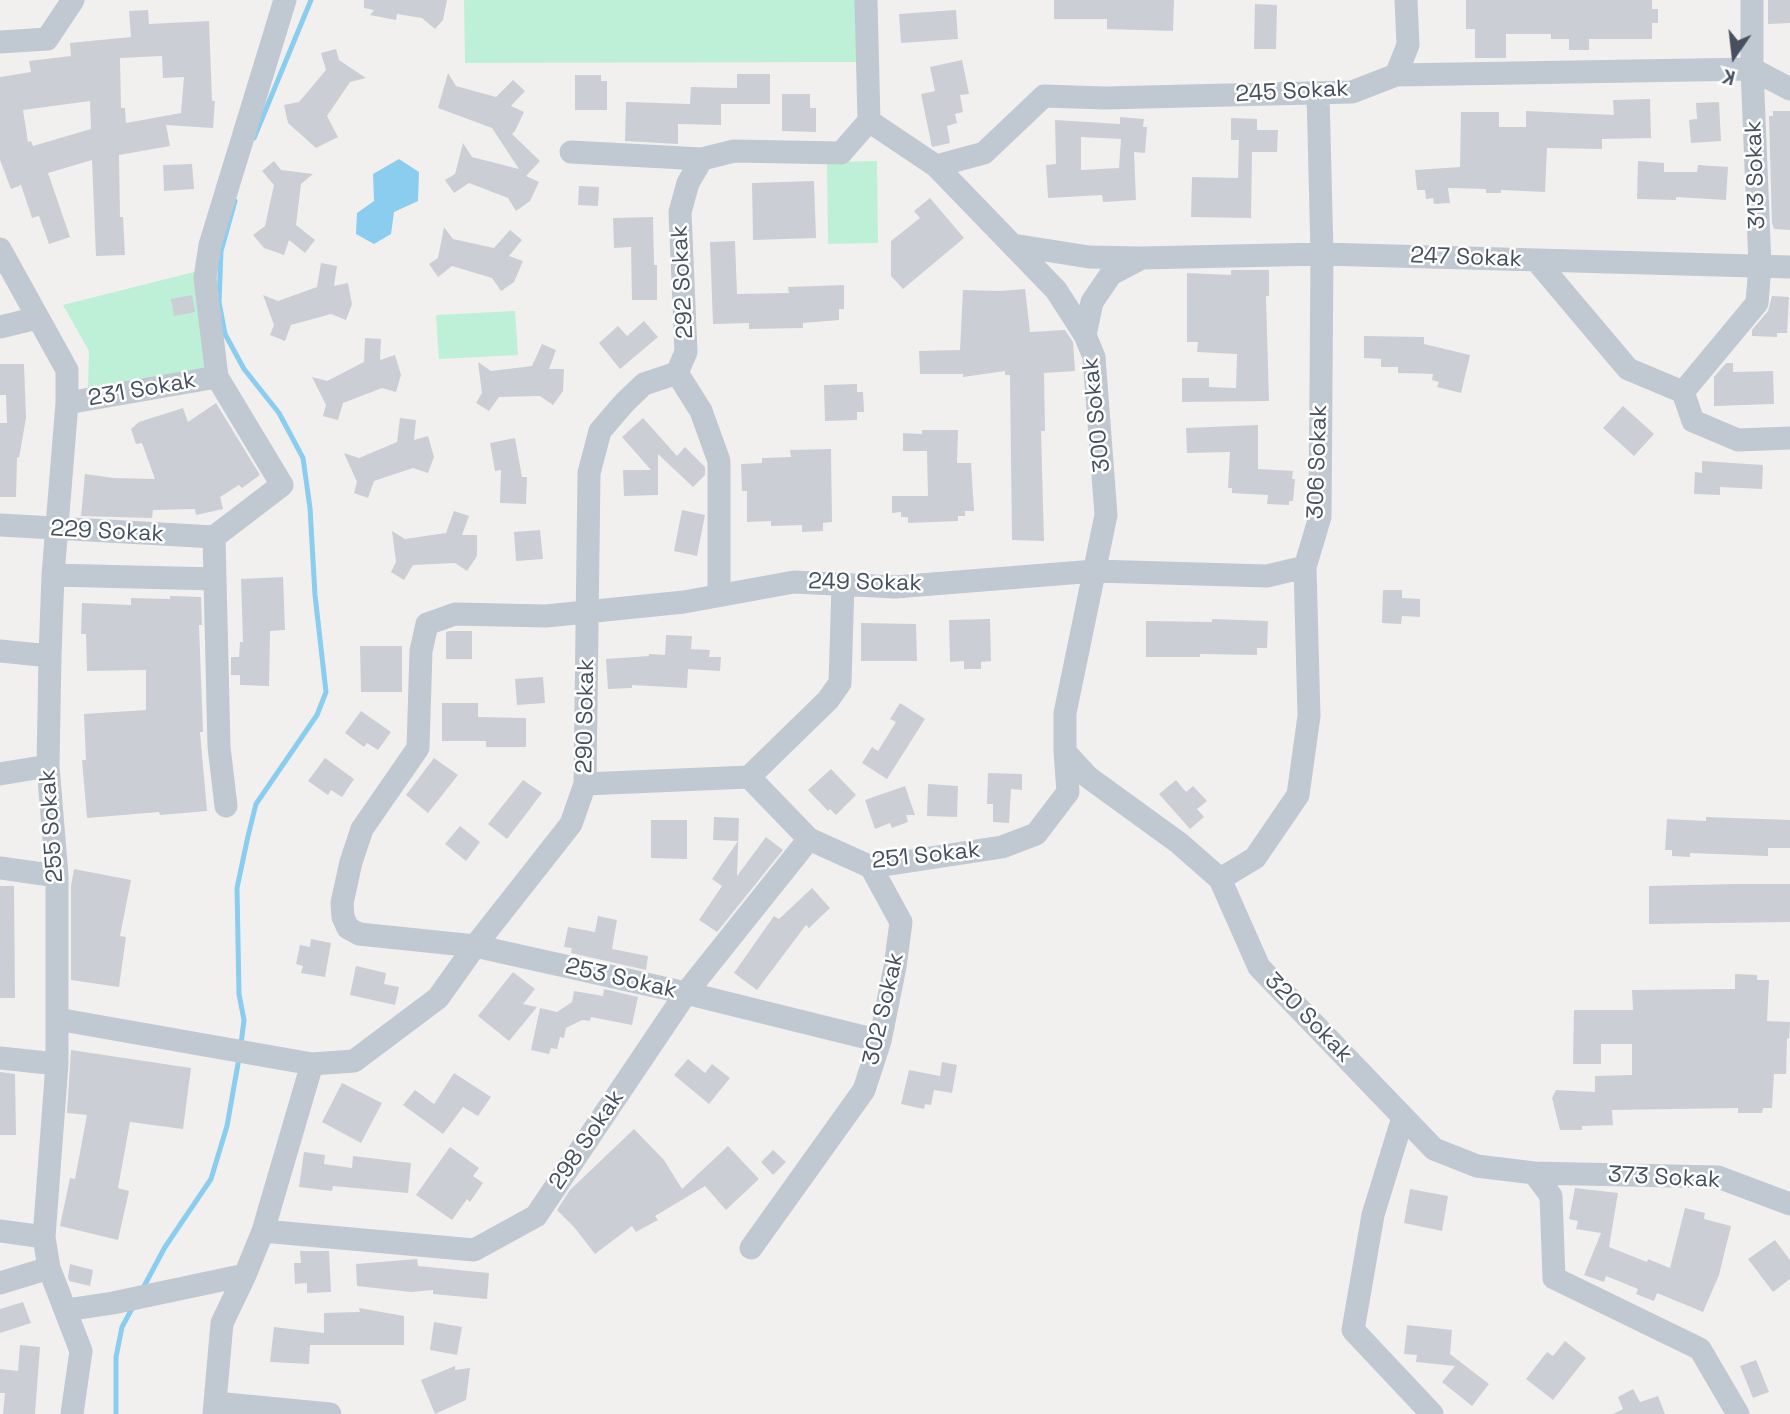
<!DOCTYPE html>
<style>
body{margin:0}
#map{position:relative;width:1790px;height:1414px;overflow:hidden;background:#f2f0ef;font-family:"Space Grotesk",sans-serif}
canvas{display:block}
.north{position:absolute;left:1699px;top:21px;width:70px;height:70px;-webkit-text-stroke:5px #fff;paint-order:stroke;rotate:194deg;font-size:19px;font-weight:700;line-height:28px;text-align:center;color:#47505e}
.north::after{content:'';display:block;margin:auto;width:24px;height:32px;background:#47505e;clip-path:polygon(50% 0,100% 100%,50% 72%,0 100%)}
</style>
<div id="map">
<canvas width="1790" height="1414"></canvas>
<div class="north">K</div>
</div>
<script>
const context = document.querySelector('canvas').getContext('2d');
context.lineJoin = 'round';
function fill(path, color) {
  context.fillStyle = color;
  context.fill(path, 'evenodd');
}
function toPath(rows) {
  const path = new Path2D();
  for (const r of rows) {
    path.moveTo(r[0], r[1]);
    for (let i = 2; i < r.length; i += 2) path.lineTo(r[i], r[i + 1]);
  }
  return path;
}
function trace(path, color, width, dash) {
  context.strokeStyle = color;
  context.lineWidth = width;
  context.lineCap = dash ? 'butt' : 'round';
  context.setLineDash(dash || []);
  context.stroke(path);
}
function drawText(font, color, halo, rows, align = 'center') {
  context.font = font + ' "Space Grotesk",sans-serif';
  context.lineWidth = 5;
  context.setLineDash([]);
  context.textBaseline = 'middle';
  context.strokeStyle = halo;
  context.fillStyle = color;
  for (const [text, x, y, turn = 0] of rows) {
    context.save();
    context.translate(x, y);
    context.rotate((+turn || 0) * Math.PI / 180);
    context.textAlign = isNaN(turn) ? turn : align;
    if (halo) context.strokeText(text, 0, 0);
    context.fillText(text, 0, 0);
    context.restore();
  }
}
fill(toPath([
 [464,0,862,0,862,62,465,63],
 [877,161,878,243,828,244,827,162],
 [194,272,205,371,88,388,89,351,63,305],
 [515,311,518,355,439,359,436,315]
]), '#bdf0d7');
fill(toPath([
 [399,159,419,172,418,201,394,212,391,234,374,244,356,234,357,213,374,201,373,174]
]), '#8acdee');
trace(toPath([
 [254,138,311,0],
 [235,201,221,251,219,302,225,334,244,369,279,413,303,458,310,508,315,595,326,692,317,715,256,804,248,836,237,888,239,994,244,1020,241,1044],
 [142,1290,165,1247,211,1179,227,1126,239,1058],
 [116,1414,116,1357,122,1327,134,1305]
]), '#8acdee', 5);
fill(toPath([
 [364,0,447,0,443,20,435,29,422,18,397,14,396,20,370,15,374,10,364,8],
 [1054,0,1174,0,1173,31,1107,29,1107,19,1054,19],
 [1466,0,1652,0,1652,9,1658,9,1658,23,1652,23,1652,39,1589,39,1589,50,1569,50,1569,39,1551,39,1551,34,1506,34,1506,58,1475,58,1475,29,1466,29],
 [1768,0,1790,0,1790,23,1768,24],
 [1255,4,1277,5,1276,49,1254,49],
 [148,10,149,24,209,21,212,101,215,101,213,128,166,125,170,146,119,155,120,217,123,217,125,255,96,256,92,160,48,173,70,237,49,244,39,216,32,218,21,185,11,189,0,160,0,77,31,72,29,61,71,56,70,43,131,37,129,11],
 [162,56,163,78,184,77,181,113,126,123,125,108,121,108,120,58],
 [90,101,91,129,33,146,31,141,28,142,23,110],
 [956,10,958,39,901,43,899,14],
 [336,49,339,60,366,78,350,82,327,116,338,137,316,148,288,123,284,105,299,102,326,70,321,53],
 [962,60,969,94,960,95,963,112,955,114,957,123,947,126,950,143,932,147,921,94,935,91,930,67],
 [448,73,456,86,496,97,513,80,525,91,511,106,524,112,515,131,512,134,540,161,526,176,539,182,530,201,516,211,508,198,469,183,454,193,445,180,455,174,463,143,472,157,519,169,492,128,438,108],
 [737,74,770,74,770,104,721,104,721,125,678,124,678,144,625,141,626,102,690,104,691,87,737,88],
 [575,75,601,75,601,81,607,81,607,110,575,110],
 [782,94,810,94,810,108,816,108,816,132,782,131],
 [1650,99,1651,138,1602,139,1602,149,1547,148,1545,192,1501,190,1501,193,1486,193,1486,189,1448,188,1450,203,1434,204,1433,198,1426,199,1425,190,1417,190,1415,170,1460,167,1461,112,1499,112,1499,127,1526,127,1526,111,1614,115,1613,100],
 [1719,102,1721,141,1691,143,1689,120,1697,119,1696,103],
 [1773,111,1790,111,1790,230,1774,229,1772,223,1769,116,1773,116],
 [1120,117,1144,119,1143,127,1147,127,1145,153,1134,152,1136,200,1103,202,1102,195,1048,198,1046,165,1056,164,1055,120,1120,124],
 [1081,137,1121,139,1119,168,1081,170],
 [1231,118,1257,119,1257,130,1278,130,1277,152,1252,152,1251,218,1191,217,1192,177,1238,178,1239,140,1231,140],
 [274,161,281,170,313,174,301,184,296,225,315,240,305,253,289,240,284,255,264,248,253,235,265,226,274,185,262,171],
 [1638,161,1664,163,1664,172,1697,172,1698,165,1728,167,1726,200,1676,197,1676,200,1637,199],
 [192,164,194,189,164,191,163,165],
 [814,181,816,238,753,240,752,183],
 [579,186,599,187,598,206,578,205],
 [930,198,964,238,903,289,891,276,891,241,920,218,914,211],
 [653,217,654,265,657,265,657,300,632,300,631,247,614,248,613,218],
 [444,227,453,239,494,248,510,230,522,240,509,256,523,261,514,282,501,291,492,278,452,266,438,277,429,264,438,258],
 [735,241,737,294,789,293,788,287,844,285,844,309,839,309,839,320,803,323,803,328,749,329,749,323,713,324,710,242],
 [321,263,337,266,334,286,348,283,352,304,346,320,331,314,291,325,285,341,270,335,274,325,263,295,278,301,317,287],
 [1231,270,1269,270,1269,296,1266,296,1269,401,1182,402,1182,378,1209,378,1209,387,1236,388,1237,354,1197,352,1198,342,1187,342,1187,273,1231,275],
 [1025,289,1030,332,1065,330,1073,342,1075,371,1044,373,1045,431,1041,431,1044,541,1012,540,1010,375,1005,375,1005,371,963,377,963,374,920,374,919,351,960,350,963,290,1000,291],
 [192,295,195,312,174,316,171,299],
 [1772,296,1789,297,1787,333,1777,333,1777,337,1752,336,1752,330,1768,311],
 [644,321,658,337,620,369,599,343,618,326,627,336],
 [1364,336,1424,337,1424,344,1470,355,1461,393,1437,387,1439,382,1432,380,1433,374,1398,373,1398,367,1381,367,1381,359,1364,358],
 [365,338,381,339,380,360,395,355,401,375,396,392,382,388,343,403,338,420,323,416,326,405,312,377,327,381,364,362],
 [542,344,556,350,549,369,564,369,563,391,553,405,540,396,499,397,489,411,476,403,482,393,478,362,491,371,532,366],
 [1726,363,1733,363,1733,372,1773,371,1774,404,1714,406,1714,377],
 [0,364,24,364,26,418,19,458,17,457,16,497,0,497,0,423,7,423,6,395,0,395],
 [857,384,857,392,863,392,864,412,857,412,857,420,825,421,824,385],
 [216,403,260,475,242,488,239,485,220,497,223,509,196,515,195,509,153,510,152,518,81,516,85,474,114,478,155,479,142,443,136,444,131,429,139,422,183,408,188,422],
 [1623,406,1654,434,1634,456,1603,428],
 [400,418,416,420,414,440,428,436,434,457,428,473,413,468,374,481,368,498,354,493,357,482,344,453,359,458,397,442],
 [643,418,677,456,685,447,705,467,705,475,693,487,658,454,658,495,624,496,623,470,651,470,622,437],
 [1258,425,1258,469,1293,471,1292,479,1295,479,1293,501,1289,501,1289,505,1267,504,1268,495,1232,493,1232,488,1228,488,1230,452,1187,453,1186,428],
 [922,430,958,430,957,463,971,463,974,511,965,511,965,516,958,516,958,521,908,523,908,517,901,517,901,512,892,513,892,496,928,496,927,451,903,451,903,433,922,434],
 [515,438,522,477,527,477,526,504,500,503,501,470,495,471,490,443],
 [831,449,832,522,823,523,823,531,802,532,802,525,771,526,771,521,747,522,747,491,742,491,741,464,762,463,762,458,791,457,790,450],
 [1702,461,1763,465,1762,489,1720,487,1720,495,1694,494,1695,472,1702,473],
 [682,510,705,515,697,556,674,551],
 [454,511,469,516,462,535,477,535,477,556,467,571,455,563,413,565,404,580,391,572,396,562,392,531,405,539,446,533],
 [540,530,543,559,516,561,514,532],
 [283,577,285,630,270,631,269,686,240,685,240,675,231,675,231,657,239,657,240,642,243,642,241,579],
 [1383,590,1402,590,1402,598,1420,599,1420,617,1402,616,1401,624,1382,623],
 [170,596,201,597,202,625,199,625,203,732,200,732,207,811,160,815,159,812,87,818,82,760,86,760,84,714,146,710,146,670,87,671,86,634,81,634,82,603,131,605,131,598,170,599],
 [990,619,991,661,981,662,981,669,964,669,964,661,950,662,949,620],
 [1212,619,1268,621,1267,648,1257,648,1257,655,1200,654,1200,657,1146,657,1146,621,1212,622],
 [861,623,916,624,917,661,861,661],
 [450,631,472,631,472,659,446,659,446,632],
 [666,635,692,636,691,649,710,650,709,657,721,657,720,671,688,669,687,688,632,685,632,688,608,689,606,659,649,656,649,654,665,655],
 [360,646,402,646,402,692,361,692],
 [543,677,545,703,517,705,515,679],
 [442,703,478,703,478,717,526,718,526,747,486,747,486,741,442,741],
 [900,703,925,719,887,779,862,763,872,747,878,751,896,722,890,719],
 [361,711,391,732,378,750,367,743,364,747,345,733],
 [325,758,354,779,342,797,331,790,328,795,308,781],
 [434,758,458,775,428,813,406,795],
 [831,769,856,795,836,815,830,809,828,811,808,790],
 [988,773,1022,774,1022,790,1011,789,1009,823,993,822,993,804,987,804],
 [523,780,542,793,507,839,488,824],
 [1176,780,1186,792,1193,786,1207,801,1197,809,1204,817,1190,829,1159,794],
 [928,784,958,786,957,817,927,816],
 [905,786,915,815,906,815,908,822,892,828,890,823,875,829,865,800],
 [714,817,739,818,737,876,766,837,783,850,717,932,699,920,722,886,712,879,738,841,713,840],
 [1706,817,1790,820,1790,848,1768,848,1768,856,1690,853,1690,857,1672,856,1672,850,1665,850,1667,819,1706,821],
 [651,820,687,820,687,859,651,858],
 [460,826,480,842,466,861,445,844],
 [74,869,131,880,120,936,126,937,119,987,71,980,71,886],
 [1735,884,1790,884,1790,922,1649,924,1649,886],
 [0,886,14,886,15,998,0,998],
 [812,888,830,908,809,928,806,925,757,990,734,973,774,916,779,919],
 [598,916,617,920,612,949,648,956,646,970,571,953,572,948,564,947,568,927,595,932],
 [311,939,331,943,325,977,301,973,303,966,296,964,300,945,310,947],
 [356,966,386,973,384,984,399,987,395,1005,350,995],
 [513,972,535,989,523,1004,537,1007,509,1041,478,1016],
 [1735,974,1757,975,1757,980,1769,980,1767,1021,1790,1022,1789,1039,1787,1038,1786,1074,1774,1074,1772,1108,1763,1108,1762,1113,1738,1113,1738,1108,1612,1110,1613,1125,1582,1126,1582,1130,1560,1130,1552,1098,1556,1090,1595,1092,1595,1076,1632,1075,1632,1044,1601,1044,1601,1064,1573,1064,1574,1010,1633,1010,1632,990,1735,989],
 [604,989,638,997,632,1025,591,1017,590,1021,582,1020,566,1028,564,1038,560,1037,557,1049,551,1048,549,1054,531,1050,540,1008,557,1012,572,1002,574,991,603,996],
 [71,1050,191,1068,183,1129,130,1122,118,1188,129,1191,118,1240,60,1226,70,1178,75,1179,87,1115,67,1113],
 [688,1059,705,1073,712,1064,730,1078,709,1104,674,1075],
 [942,1062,957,1065,952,1093,934,1090,931,1105,925,1104,924,1109,901,1104,909,1070,940,1076],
 [0,1072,15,1074,16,1135,0,1135],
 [454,1073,491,1097,478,1116,463,1107,443,1134,403,1105,415,1090,434,1104],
 [342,1083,382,1103,361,1143,322,1122],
 [634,1129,664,1160,682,1189,728,1146,759,1179,726,1210,705,1186,655,1216,658,1220,636,1232,632,1226,595,1254,574,1227,557,1210,570,1190],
 [450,1147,479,1168,473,1176,483,1183,470,1202,467,1199,452,1220,416,1195],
 [773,1150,786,1162,773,1175,761,1162],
 [304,1152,325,1155,324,1164,352,1168,353,1156,411,1163,408,1193,333,1186,332,1191,299,1187],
 [1575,1188,1618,1193,1609,1247,1647,1262,1648,1259,1670,1268,1685,1208,1705,1213,1704,1219,1731,1226,1719,1275,1703,1312,1657,1293,1654,1301,1636,1294,1638,1289,1606,1276,1604,1282,1584,1275,1601,1233,1576,1229,1578,1221,1569,1219],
 [1410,1189,1448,1196,1442,1231,1404,1223],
 [1775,1240,1790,1260,1790,1279,1773,1292,1748,1259],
 [300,1251,329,1251,331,1292,307,1293,307,1283,295,1284,294,1263,301,1263],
 [417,1259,418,1266,489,1273,487,1299,433,1294,433,1290,411,1292,357,1286,356,1264],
 [70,1264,93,1270,90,1286,69,1281,68,1277],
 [23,1302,31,1323,0,1333,0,1309],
 [359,1308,404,1316,404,1345,310,1345,309,1364,270,1362,274,1327,324,1333,324,1313,360,1312],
 [434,1322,462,1327,457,1355,430,1350],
 [1407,1325,1452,1330,1450,1354,1489,1384,1472,1406,1442,1382,1455,1366,1416,1362,1417,1355,1404,1354],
 [1565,1341,1586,1358,1553,1400,1526,1379,1547,1352,1553,1356],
 [20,1345,40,1347,35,1414,3,1414,5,1393,0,1393,0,1369,18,1371],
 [1756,1360,1769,1392,1753,1398,1740,1366],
 [455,1366,455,1370,470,1368,466,1400,435,1414,421,1380],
 [1633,1389,1640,1402,1658,1396,1665,1414,1613,1414,1623,1409,1618,1397]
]), '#cbced5');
trace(toPath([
 [1752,0,1752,69,1760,266,1757,303,1683,392,1693,421,1738,440,1790,438],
 [0,42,47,39,73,0],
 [1396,75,1408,45,1406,0],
 [571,152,702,159,734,151,841,153,869,121],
 [936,166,984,153,1044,96,1105,98,1352,92,1396,75,1752,69,1790,89],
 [1013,245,1089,257,1141,258,1322,254,1790,267],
 [0,249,67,370,67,403,53,575,50,656,48,766,57,876,57,1064,44,1237,49,1268,81,1351,72,1414],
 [1536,260,1628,369,1683,392],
 [0,327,37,318],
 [1085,335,1092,302,1111,274,1138,260],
 [677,373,701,411,719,461,719,595],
 [67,403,217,377],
 [0,525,214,537],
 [53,575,215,579],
 [0,651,50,656],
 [1065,752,1088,777,1179,843,1220,879,1259,967,1434,1149,1477,1166,1534,1173,1718,1177,1790,1204],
 [0,774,48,766],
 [749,777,828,700,840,683,843,584],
 [585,784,749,777,809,839,871,867,1002,847,1036,834,1068,792,1065,752,1065,713,1106,515,1094,357,1085,335,1056,290,936,166,869,121,866,0],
 [226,806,219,747,214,537,282,485,217,377,205,278,210,245,285,0],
 [0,868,57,876],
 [1220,879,1255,858,1298,795,1309,716,1305,567,1320,517,1322,254,1318,93],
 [57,1019,312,1064,354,1061,438,998,475,946,571,824,585,784,589,473,600,431,625,402,644,384,677,373,686,352,680,212,688,183,702,159],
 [880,1041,686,993,475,946,359,934,348,928,343,917,342,903,351,862,362,829,418,748,421,651,427,624,455,614,546,616,684,602,794,582,895,587,1095,571,1267,576,1305,567],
 [0,1058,57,1064],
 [1403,1117,1373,1215,1353,1330,1432,1414],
 [1534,1173,1551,1196,1554,1278,1700,1349,1738,1414],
 [0,1231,44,1237],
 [263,1231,474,1250,536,1216,686,993,809,839],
 [751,1248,864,1090,880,1041,895,967,901,922,871,867],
 [0,1283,49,1268],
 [66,1310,113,1303,245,1275],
 [215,1403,330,1414],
 [214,1414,222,1323,245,1275,263,1231,312,1064]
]), '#c0c8d2', 23);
drawText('23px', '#47505e', '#fff', [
 ["245 Sokak",1292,92,-3],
 ["313 Sokak",1756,175,-92],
 ["247 Sokak",1466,258,2],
 ["292 Sokak",683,282,-93],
 ["231 Sokak",142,390,-10],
 ["300 Sokak",1097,415,-96],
 ["306 Sokak",1318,462,-88],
 ["229 Sokak",107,532,3],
 ["249 Sokak",865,583,1],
 ["290 Sokak",586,716,-89],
 ["255 Sokak",52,826,-94],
 ["251 Sokak",926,856,-6],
 ["253 Sokak",621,979,13],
 ["302 Sokak",884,1009,-77],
 ["320 Sokak",1308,1018,46],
 ["298 Sokak",587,1140,-56],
 ["373 Sokak",1664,1178,3]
]);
</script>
